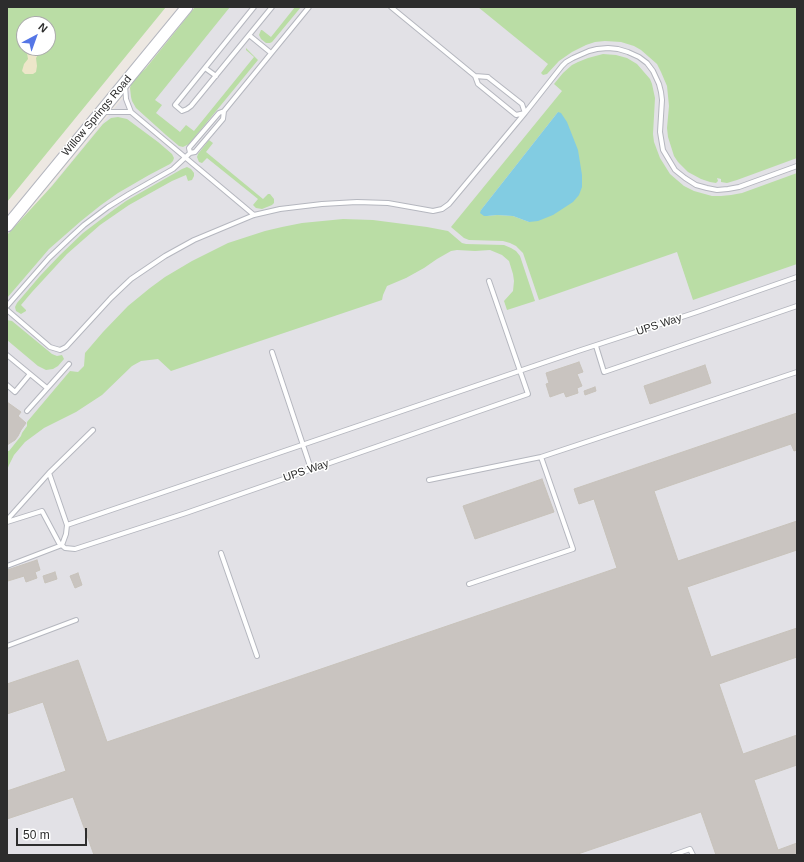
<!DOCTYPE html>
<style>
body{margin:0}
#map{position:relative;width:804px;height:862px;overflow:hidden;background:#ede8e2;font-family:Arial,sans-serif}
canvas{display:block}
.frame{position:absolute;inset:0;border:8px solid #2d2d2d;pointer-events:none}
.north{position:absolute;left:16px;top:16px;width:40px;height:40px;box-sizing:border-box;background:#fff;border:1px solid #ababab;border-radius:50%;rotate:41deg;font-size:11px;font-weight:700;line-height:16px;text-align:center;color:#2d2d2d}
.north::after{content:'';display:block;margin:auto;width:14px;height:18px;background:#5576e6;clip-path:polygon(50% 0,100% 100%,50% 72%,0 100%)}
.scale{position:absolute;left:16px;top:828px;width:71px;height:18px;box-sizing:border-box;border:2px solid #2d2d2d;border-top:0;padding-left:5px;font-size:12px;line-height:14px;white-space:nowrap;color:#2d2d2d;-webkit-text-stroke:3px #fff;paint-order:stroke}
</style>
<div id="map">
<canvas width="804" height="862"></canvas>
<div class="frame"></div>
<div class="north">N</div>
<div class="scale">50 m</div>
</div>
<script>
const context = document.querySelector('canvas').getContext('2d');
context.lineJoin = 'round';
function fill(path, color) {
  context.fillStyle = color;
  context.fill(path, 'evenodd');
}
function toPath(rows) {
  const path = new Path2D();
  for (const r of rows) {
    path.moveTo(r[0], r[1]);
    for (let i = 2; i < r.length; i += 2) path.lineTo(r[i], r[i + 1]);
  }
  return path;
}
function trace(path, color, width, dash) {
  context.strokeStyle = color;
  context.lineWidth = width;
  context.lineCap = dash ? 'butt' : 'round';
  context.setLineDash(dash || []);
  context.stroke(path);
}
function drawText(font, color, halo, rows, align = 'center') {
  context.font = font + ' Arial,sans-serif';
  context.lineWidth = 3;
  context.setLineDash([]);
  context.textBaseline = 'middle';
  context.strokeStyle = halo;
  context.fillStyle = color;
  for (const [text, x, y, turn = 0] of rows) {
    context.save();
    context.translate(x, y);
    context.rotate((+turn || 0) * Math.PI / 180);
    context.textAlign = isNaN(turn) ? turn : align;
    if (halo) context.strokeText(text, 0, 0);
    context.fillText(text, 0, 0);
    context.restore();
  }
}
fill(toPath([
 [197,7,797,7,797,855,7,855,7,240]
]), '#e2e1e6');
fill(toPath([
 [7,7,166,7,7,202],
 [24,24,48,24,48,48,24,48],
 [195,7,230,7,155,100,162,105,156,113,180,132,186,125,194,131,254,57,246,50,246,48,258,60,189,144,183,147,179,146,166,135,136,108,132,101,131,97,130,88,132,81,146,68,179,27],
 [295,7,301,7,272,42,270,43,266,43,261,39,259,35,261,30,262,30,271,37],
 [478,7,797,7,797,158,737,180,727,183,721,182,721,179,717,178,718,181,716,183,710,182,701,179,688,172,678,162,674,156,668,137,667,128,669,106,667,86,661,72,657,64,641,50,634,46,621,42,605,41,595,42,586,45,572,52,559,61,547,74,543,75,541,73,548,64],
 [603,54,616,55,627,58,637,64,650,79,652,84,655,98,653,134,654,142,660,158,670,174,684,186,694,191,712,196,721,196,731,195,742,193,797,173,797,264,693,300,677,252,539,300,523,253,516,246,510,243,503,241,469,240,464,238,451,227,562,91,554,84,563,73,572,65,578,62,588,58],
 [558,112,529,222,513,216,497,215,487,216,481,210],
 [118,117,127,119,158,142,172,154,174,158,173,161,170,164,149,175,118,193,101,205,81,221,49,249,7,298,7,235,52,186,103,124,111,118],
 [209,140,213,143,206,152,263,199,268,194,270,194,274,199,274,203,272,205,262,209,256,208,253,205,258,199,207,158,202,163,199,162,197,157,198,154],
 [187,167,191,169,194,173,194,176,192,180,188,181,186,175,172,181,129,205,100,225,67,254,32,292,21,305,26,310,26,311,21,314,16,311,15,307,17,303,40,276,60,255,83,233,112,211,126,201,182,169],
 [343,219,373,220,427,227,448,231,462,243,466,244,504,245,511,248,516,251,520,256,535,301,507,310,504,301,513,291,514,281,513,274,509,261,502,255,490,250,475,251,457,250,451,251,437,259,424,268,406,278,387,286,383,295,382,300,171,371,158,359,141,361,132,366,102,395,76,412,44,428,25,442,14,455,9,465,7,470,7,451,9,451,21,436,22,433,27,426,27,422,70,371,78,372,84,366,85,353,103,332,128,306,150,288,165,277,192,261,228,243,265,231,282,227,302,223],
 [7,320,12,321,52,354,57,356,62,355,64,359,58,366,53,369,46,370,38,366,7,340]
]), '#badda5');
fill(toPath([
 [31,48,39,48,40,52,36,58,37,66,36,72,33,74,25,74,22,71,24,64,28,59,27,53,27,50]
]), '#ede6c9');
fill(toPath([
 [558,112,561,113,567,122,578,150,582,175,582,187,579,195,573,202,553,215,538,221,529,222,513,216,497,215,487,216,484,216,480,213,481,210]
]), '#82cce2');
const building = toPath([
 [579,362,583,372,577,374,582,386,577,388,578,393,566,397,564,392,550,397,546,384,549,383,546,373,579,362],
 [705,365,711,383,650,404,644,386,705,365],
 [595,387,596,391,585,395,584,391,595,387],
 [7,402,21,412,18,416,26,423,21,430,18,436,15,440,7,445,7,402],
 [797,413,797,450,794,451,791,444,654,491,678,561,797,521,797,550,687,587,711,657,797,628,797,657,719,684,743,754,797,735,797,765,754,780,778,850,797,843,797,855,716,855,701,812,575,855,94,855,73,797,7,819,7,791,66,771,43,702,7,714,7,684,78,660,107,742,617,568,594,499,579,504,574,489,797,413],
 [542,479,554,512,475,539,463,506,542,479],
 [37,560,40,570,35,572,37,578,26,582,24,576,8,581,7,578,7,570,37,560],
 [55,572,57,579,45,583,43,576,55,572],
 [78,573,82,585,75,588,70,576,78,573]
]);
fill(building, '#c9c4c0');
trace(building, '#c8c3bb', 1);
const service = toPath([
 [254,7,175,105,182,111,187,109,191,106,272,7],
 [391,7,475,76,478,84,516,115,525,113,522,104,489,78,488,77,475,76],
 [249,35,271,53],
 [205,68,216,76],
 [125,85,126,99,131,112,254,215],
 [103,112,131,112],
 [190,153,189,148,219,113,224,111,309,7],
 [7,306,49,258,71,237,84,225,108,207,129,194,173,169,190,153,195,152,223,119,224,111],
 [7,310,50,347,60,350,66,347,111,298,131,279,165,256,194,240,254,215,280,209,322,204,357,202,388,203,433,211,442,209,449,204,525,113,562,66,566,62,573,58,589,51,597,49,608,48,618,49,628,52,639,57,647,63,653,71,659,84,661,92,662,100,660,132,663,150,675,170,685,178,696,185,707,188,717,190,728,189,739,187,797,166],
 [596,346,604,372,797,306],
 [272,352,311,469],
 [7,355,47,388],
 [7,385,15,392,30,374],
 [27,411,69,364],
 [49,473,93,430],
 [429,480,541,457,797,372],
 [7,520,49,473,67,525,66,534,62,545],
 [7,522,42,511,59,543,65,548,75,549,186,513,528,394,489,281],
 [67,525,578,351,697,312,797,277],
 [221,553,257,656],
 [7,566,62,545],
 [469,584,573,549,541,457],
 [7,646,76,620],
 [673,855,690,849,693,855]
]);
const secondary = toPath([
 [7,226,187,7]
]);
trace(service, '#b5b7bf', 6);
trace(secondary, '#b5b7bf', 13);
trace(service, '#fff', 4);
trace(secondary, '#fff', 11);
drawText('11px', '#2d2d2d', '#fff', [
 ["Willow Springs Road",97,116,-50],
 ["UPS Way",659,325,-18],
 ["UPS Way",306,471,-19]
]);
</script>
